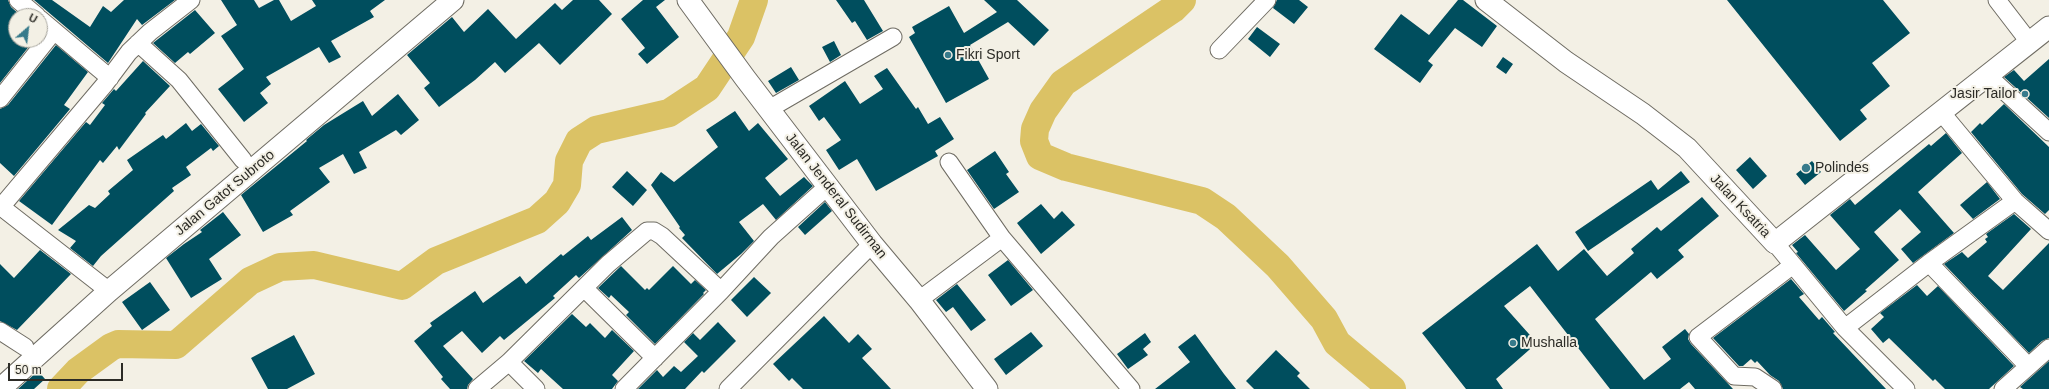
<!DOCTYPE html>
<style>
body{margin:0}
#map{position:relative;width:2049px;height:389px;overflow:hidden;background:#f3f0e5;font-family:Helvetica,sans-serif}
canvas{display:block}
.north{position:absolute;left:8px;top:8px;width:40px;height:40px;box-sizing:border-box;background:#f3f0e5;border:1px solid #a3a199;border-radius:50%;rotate:28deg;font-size:11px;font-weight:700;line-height:16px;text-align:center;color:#2c2b26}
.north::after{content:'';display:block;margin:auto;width:14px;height:18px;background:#377a8b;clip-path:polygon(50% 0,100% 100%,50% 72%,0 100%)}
.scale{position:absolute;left:8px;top:363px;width:115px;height:18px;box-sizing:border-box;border:2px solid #2c2b26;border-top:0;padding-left:5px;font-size:12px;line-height:14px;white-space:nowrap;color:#2c2b26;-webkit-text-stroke:3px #f3f0e5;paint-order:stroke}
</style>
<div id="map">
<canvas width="2049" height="389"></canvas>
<div class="north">U</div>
<div class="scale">50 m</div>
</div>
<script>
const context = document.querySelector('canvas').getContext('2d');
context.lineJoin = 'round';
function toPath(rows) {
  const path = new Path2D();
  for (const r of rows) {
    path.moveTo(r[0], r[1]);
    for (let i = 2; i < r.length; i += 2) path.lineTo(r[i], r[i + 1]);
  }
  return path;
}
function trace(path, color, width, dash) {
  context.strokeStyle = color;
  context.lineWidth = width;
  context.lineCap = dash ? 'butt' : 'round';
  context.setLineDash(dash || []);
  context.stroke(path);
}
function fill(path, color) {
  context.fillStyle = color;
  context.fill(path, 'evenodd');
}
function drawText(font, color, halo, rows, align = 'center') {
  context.font = font + ' Helvetica,sans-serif';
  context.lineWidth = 4;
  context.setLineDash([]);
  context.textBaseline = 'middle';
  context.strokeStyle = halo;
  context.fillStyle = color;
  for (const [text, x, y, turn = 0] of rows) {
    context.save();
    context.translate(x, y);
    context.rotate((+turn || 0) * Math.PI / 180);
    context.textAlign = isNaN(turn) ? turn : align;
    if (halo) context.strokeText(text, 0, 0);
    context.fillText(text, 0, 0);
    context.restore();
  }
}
trace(toPath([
 [1182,0,1173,9,1063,83,1043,111,1035,129,1034,141,1040,156,1066,167,1202,201,1226,217,1278,266,1324,319,1337,343,1392,389],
 [61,389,78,371,111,347,118,344,176,345,250,281,280,267,314,265,402,286,436,261,537,220,557,202,567,185,569,161,579,141,596,130,669,113,707,88,741,37,754,0]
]), '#dbc265', 28);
fill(toPath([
 [0,0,8,0,11,7,21,16,16,16,16,40,34,40,0,83],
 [34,0,52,0,90,27,103,6,111,12,124,0,175,0,142,25,137,19,108,63],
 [221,0,254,0,259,8,274,0,279,0,291,21,316,6,312,0,385,0,370,11,374,17,331,41,341,57,329,63,319,47,266,77,271,84,260,93,268,103,244,122,218,89,244,69,221,36,237,25],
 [573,0,599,0,612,14,560,65,539,43,505,73,495,62,475,80,439,107,424,88,430,83,407,55,452,17,464,32,488,9,516,39,555,3,562,10],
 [643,0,665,0,656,7,679,37,647,64,638,54,645,48,621,19],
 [836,0,864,0,883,31,867,40,855,21,852,23],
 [984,0,1017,0,1049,30,1034,46,1008,22,970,45,989,79,946,103,909,37,915,33,912,27,949,6,964,33,997,12],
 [1277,0,1299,0,1308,7,1294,24,1273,8],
 [1458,0,1463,0,1497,26,1482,47,1455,28,1428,61,1433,65,1420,83,1374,49,1401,14,1429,35],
 [1727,0,1883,0,1910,33,1872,63,1890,86,1860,110,1867,119,1840,141],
 [195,10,215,33,190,54,188,52,175,63,153,43],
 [1257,27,1280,44,1270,57,1248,39],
 [834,41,841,55,830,62,822,47],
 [56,45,88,72,64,105,70,109,14,176,0,163,0,109,8,105],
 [1503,57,1513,64,1506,74,1496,67],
 [2049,59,2049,118,2004,77,2014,70,2024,81],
 [143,61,170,86,145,113,146,114,119,150,117,146,103,163,100,160,52,225,19,201,86,122,90,125,105,105,102,103,114,89,116,91],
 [791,67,799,80,776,93,768,81],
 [887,68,916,109,918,107,928,124,940,117,954,139,935,151,938,156,876,191,857,159,839,170,826,150,841,140,824,117,819,121,809,106,845,81,860,104,883,89,874,76],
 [398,94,419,120,401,135,396,130,359,152,367,168,354,174,343,154,319,168,330,182,290,211,293,215,263,232,241,195,307,141,306,140,324,125,363,101,372,116],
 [2004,104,2049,147,2049,210,2045,214,2022,194,1971,132,1980,123,1982,125],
 [735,111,749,131,758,123,788,159,765,178,780,196,804,177,813,186,776,220,763,204,739,222,754,241,741,254,717,274,682,238,685,235,679,228,680,227,651,185,661,172,674,182,718,147,706,130],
 [186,123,192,131,201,124,219,146,213,151,211,148,186,167,191,175,172,188,174,191,101,256,93,266,70,248,76,241,58,230,89,205,95,208,110,194,108,191,133,170,127,160,163,135,166,139],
 [1946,133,1962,153,1918,192,1954,233,1913,263,1901,249,1921,232,1900,209,1874,232,1899,260,1865,290,1867,291,1844,311,1796,253,1798,252,1792,245,1805,235,1836,270,1860,249,1830,215,1850,199,1855,205,1929,144,1931,146],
 [995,151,1009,172,1006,174,1019,192,994,209,967,170],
 [1750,157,1767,176,1753,189,1736,170],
 [1812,161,1821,172,1805,185,1796,174],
 [627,171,647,190,633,206,612,187],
 [1681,171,1690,182,1588,251,1575,232,1651,180,1658,190],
 [1987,182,2000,199,1973,219,1960,205],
 [1702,197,1719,216,1678,250,1684,257,1657,279,1651,272,1595,319,1644,380,1671,359,1662,347,1685,329,1689,334,1688,339,1691,344,1733,389,1695,389,1689,382,1680,389,1610,389,1530,286,1504,306,1537,343,1496,379,1503,389,1466,389,1422,333,1537,244,1558,271,1584,249,1607,276,1634,253,1631,249,1657,227,1661,231],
 [825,202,832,211,805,235,798,227],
 [1041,204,1054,219,1062,211,1075,225,1041,254,1017,223],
 [223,212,241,235,209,259,222,279,191,298,166,258,184,244,202,232,200,230],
 [2014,214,2031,229,1988,276,2003,290,2049,243,2049,338,2042,341,2029,353,1944,264,1962,252,1968,258,1987,242,1985,239,1988,237,1986,234],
 [622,217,632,230,579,278,576,275,553,296,555,298,504,340,500,336,482,353,462,331,443,346,473,379,468,385,467,389,450,389,441,379,443,377,414,341,432,326,430,323,475,291,483,303,520,276,526,284,561,254,563,256,588,236,591,240],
 [40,250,71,274,17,330,0,321,0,264,14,278],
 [1008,260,1033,290,1011,306,988,275],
 [621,266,645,290,647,288,649,290,673,266,691,284,695,280,706,290,703,293,704,294,655,344,626,315,629,312,611,295,609,298,598,288],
 [754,277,771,293,747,317,731,300],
 [1791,279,1804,294,1799,297,1819,320,1822,317,1835,332,1833,333,1886,389,1783,389,1779,381,1770,375,1757,361,1755,363,1751,359,1743,366,1739,366,1713,338],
 [150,282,170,310,142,330,122,302],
 [957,284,986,320,971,331,953,307,946,312,936,300],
 [1917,285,1927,296,1938,286,2014,366,1989,389,1945,389,1935,379,1933,381,1889,338,1883,343,1871,329,1884,317,1880,313],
 [572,314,586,327,590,323,605,338,612,330,634,351,612,375,618,381,612,389,563,389,541,369,538,373,524,361],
 [824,316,849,343,858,334,872,349,862,358,891,389,803,389,792,378,789,381,773,364],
 [718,322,736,341,704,373,702,371,685,389,638,389,657,370,663,377,674,366,681,372,698,356,684,342,693,333,700,340],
 [1031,332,1043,346,1006,375,994,359],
 [1145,333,1151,342,1143,349,1148,355,1128,369,1117,354],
 [1195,334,1224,374,1236,389,1155,389,1190,362,1178,347],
 [294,335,315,374,287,389,268,389,251,358],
 [1276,350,1300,373,1297,376,1310,389,1254,389,1246,381],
 [2049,361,2049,389,2023,389,2020,387],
 [38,371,45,379,34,389,18,389]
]), '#004e5e');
const minor = toPath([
 [18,0,37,16],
 [1997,0,2030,43],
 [40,19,110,78],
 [138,43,179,80,243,160],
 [1219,50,1267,0],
 [1988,76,2049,132],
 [0,99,54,31],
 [769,109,893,37],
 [1941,112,2015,201,2049,231],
 [949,162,1002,238],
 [0,206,109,291],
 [1,207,105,84,129,52,150,32,191,0],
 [1775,243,1845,328,1906,389],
 [1929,263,2028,366],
 [584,288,655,358],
 [919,300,1002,238,1131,389],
 [1845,328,1929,263,2015,201],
 [0,331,25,347],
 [509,362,536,389],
 [477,389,509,362,608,264,647,231,654,231,662,236,721,291],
 [624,389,721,291,771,237,828,186],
 [728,389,872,244],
 [1773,389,1755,377,1734,376,1698,337,1793,265],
 [2003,389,2049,348]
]);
const tertiary = toPath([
 [688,0,745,78,872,244,919,300,987,389],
 [1486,0,1566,62,1643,114,1687,148,1775,243,2049,27],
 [0,389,109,291,453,0]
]);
trace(minor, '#6f6c63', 19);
trace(tertiary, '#6f6c63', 23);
trace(minor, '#fff', 17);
trace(tertiary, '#fff', 21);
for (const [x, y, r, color] of [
 [948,55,4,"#377a8b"],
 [2025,94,4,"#377a8b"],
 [1806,168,5,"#377a8b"],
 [1513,343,4,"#377a8b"]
]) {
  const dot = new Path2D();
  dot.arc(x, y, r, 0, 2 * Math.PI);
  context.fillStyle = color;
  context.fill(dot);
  trace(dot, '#f3f0e5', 1.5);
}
drawText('14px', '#2c2b26', '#f3f0e5', [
 ["Fikri Sport",956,55],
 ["Jasir Tailor",2017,94,"right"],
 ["Polindes",1815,168],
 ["Mushalla",1521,343]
], 'left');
drawText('14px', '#2c2b26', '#f3f0e5', [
 ["Jalan Gatot Subroto",225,193,-40],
 ["Jalan Jenderal Sudirman",836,196,52],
 ["Jalan Ksatria",1740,206,47]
]);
</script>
